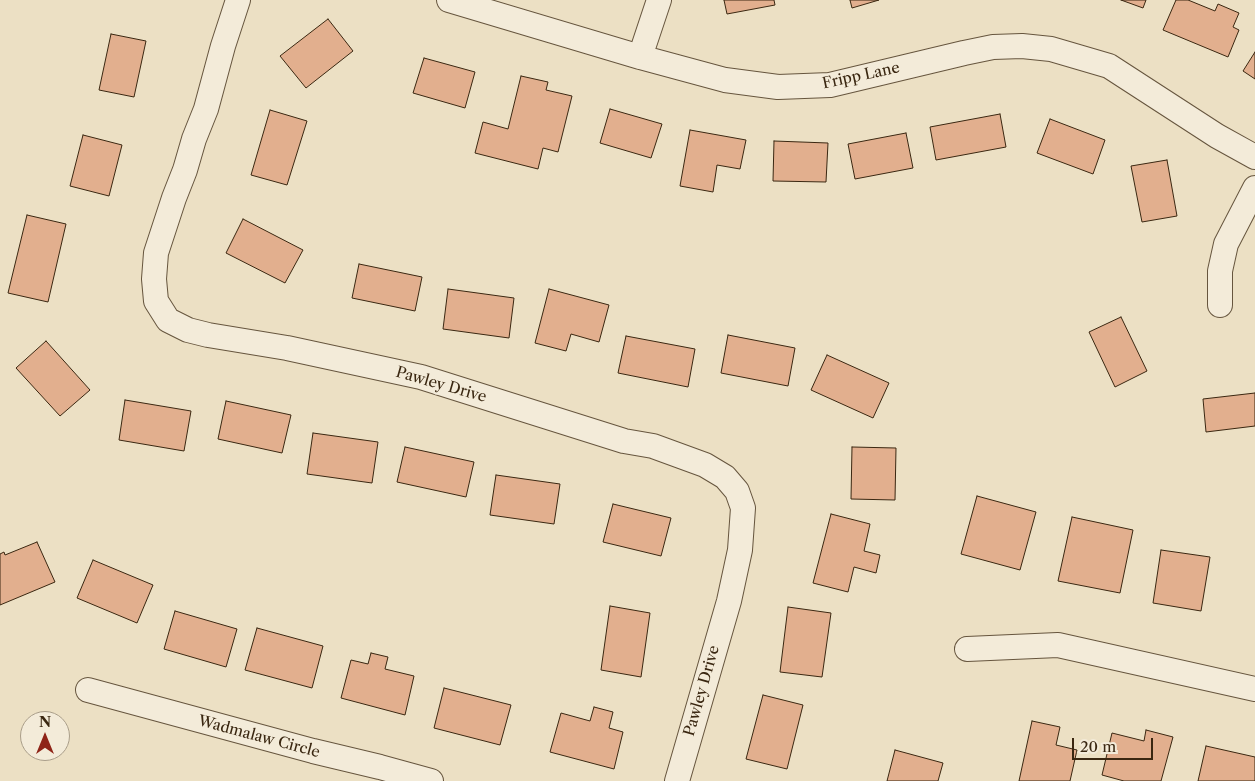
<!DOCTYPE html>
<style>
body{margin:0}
#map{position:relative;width:1255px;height:781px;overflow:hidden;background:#ece0c4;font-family:"Libre Caslon Text",serif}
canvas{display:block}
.north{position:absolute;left:20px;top:711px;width:50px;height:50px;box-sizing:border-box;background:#f3ebd9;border:1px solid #a99d89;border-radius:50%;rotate:0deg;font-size:14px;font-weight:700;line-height:20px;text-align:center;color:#3a2711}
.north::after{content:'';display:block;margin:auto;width:18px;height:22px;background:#8f2418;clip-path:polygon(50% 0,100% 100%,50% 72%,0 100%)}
.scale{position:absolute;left:1072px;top:738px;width:81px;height:22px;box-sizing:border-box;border:2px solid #3a2711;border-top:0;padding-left:6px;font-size:15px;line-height:18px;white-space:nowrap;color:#3a2711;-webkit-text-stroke:4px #f3ebd9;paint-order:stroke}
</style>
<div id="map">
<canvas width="1255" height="781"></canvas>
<div class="north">N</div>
<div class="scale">20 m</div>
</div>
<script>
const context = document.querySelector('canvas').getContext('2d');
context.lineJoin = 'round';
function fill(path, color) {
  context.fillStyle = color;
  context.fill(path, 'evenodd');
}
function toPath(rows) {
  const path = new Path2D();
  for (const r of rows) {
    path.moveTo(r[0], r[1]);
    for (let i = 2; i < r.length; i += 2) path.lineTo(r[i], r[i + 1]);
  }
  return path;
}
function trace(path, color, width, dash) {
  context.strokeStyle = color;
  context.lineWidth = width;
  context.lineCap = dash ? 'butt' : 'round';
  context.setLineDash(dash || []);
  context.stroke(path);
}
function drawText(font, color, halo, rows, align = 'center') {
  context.font = font + ' "Libre Caslon Text",serif';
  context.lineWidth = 4.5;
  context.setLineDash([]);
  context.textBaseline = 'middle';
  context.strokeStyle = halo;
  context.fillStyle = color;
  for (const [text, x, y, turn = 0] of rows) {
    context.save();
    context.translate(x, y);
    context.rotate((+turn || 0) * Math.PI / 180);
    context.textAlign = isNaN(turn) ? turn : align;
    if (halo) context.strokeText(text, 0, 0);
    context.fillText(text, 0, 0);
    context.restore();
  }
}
const building = toPath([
 [724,0,774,0,775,5,727,14,724,0],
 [850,0,879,0,852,8,850,0],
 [1121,0,1146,0,1143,8,1121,0],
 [1176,0,1188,0,1215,11,1218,4,1239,13,1233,27,1239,30,1228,57,1163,30,1176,0],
 [328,19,353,51,306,88,280,56,328,19],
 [111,34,146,41,134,97,99,90,111,34],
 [1255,52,1255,79,1243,71,1255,52],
 [424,58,475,72,465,108,413,93,424,58],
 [521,76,548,82,546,90,572,96,558,152,543,148,538,169,475,153,483,122,508,129,521,76],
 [610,109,662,124,651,158,600,143,610,109],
 [270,110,307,121,287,185,251,175,270,110],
 [1000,114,1006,147,936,160,930,127,1000,114],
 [1050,119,1105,140,1093,174,1037,153,1050,119],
 [690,130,746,140,740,169,717,165,713,192,680,186,690,130],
 [906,133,913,168,855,179,848,144,906,133],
 [83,135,122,145,109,196,70,186,83,135],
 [774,141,828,143,826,182,773,181,774,141],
 [1167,160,1177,216,1142,222,1131,166,1167,160],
 [27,215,66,224,48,302,8,293,27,215],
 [243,219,303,250,285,283,226,253,243,219],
 [359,264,422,277,415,311,352,298,359,264],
 [448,289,514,298,509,338,443,329,448,289],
 [549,289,609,305,599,342,571,334,566,351,535,343,549,289],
 [1121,317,1147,371,1115,387,1089,332,1121,317],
 [728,335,795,348,788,386,721,373,728,335],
 [626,336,695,349,688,387,618,373,626,336],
 [46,341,90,390,60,416,16,368,46,341],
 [827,355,889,383,873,418,811,390,827,355],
 [1255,393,1255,426,1206,432,1203,399,1255,393],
 [125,400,191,411,184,451,119,440,125,400],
 [226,401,291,415,282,453,218,439,226,401],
 [313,433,378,442,372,483,307,474,313,433],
 [405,447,474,462,466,497,397,482,405,447],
 [852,447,896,448,895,500,851,499,852,447],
 [496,475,560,484,554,524,490,515,496,475],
 [977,496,1036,512,1020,570,961,554,977,496],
 [613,504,671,518,661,556,603,542,613,504],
 [831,514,870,524,864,551,880,555,876,573,854,567,848,592,813,583,831,514],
 [1072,517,1133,530,1120,593,1058,581,1072,517],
 [37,542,55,582,0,605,0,554,4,552,5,555,37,542],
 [1161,550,1210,557,1201,611,1153,603,1161,550],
 [93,560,153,585,137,623,77,598,93,560],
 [610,606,650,613,641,677,601,670,610,606],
 [788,607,831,613,822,677,780,672,788,607],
 [175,611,237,629,226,667,164,649,175,611],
 [257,628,323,646,312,688,245,670,257,628],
 [371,653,388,657,385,669,414,676,405,715,341,698,351,660,368,664,371,653],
 [444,688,511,705,500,745,434,728,444,688],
 [763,695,803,705,787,769,746,759,763,695],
 [594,707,613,712,609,728,623,732,614,769,550,752,561,713,590,721,594,707],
 [1032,721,1060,727,1056,745,1077,750,1070,781,1019,781,1032,721],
 [1146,730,1173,737,1161,781,1124,781,1102,775,1112,733,1144,741,1146,730],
 [1206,746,1255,757,1255,781,1198,781,1206,746],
 [895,750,943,763,938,781,887,781,895,750]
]);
fill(building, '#e2af8e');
trace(building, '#3a2711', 1);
const street = toPath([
 [238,0,223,46,206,109,194,139,185,170,174,198,156,253,154,279,156,301,168,320,188,330,208,335,287,348,421,377,624,441,653,446,705,465,725,477,737,491,743,508,740,550,729,601,677,781],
 [449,0,640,57,725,80,778,87,830,85,964,53,993,47,1022,46,1051,49,1109,66,1217,136,1255,157],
 [640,57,659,0],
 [1220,305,1220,271,1226,244,1255,188],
 [967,649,1058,645,1255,689],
 [88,690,313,751,380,767,431,781]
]);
trace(street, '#66553e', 26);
trace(street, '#f3ebd9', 24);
drawText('15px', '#3a2711', '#f3ebd9', [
 ["Fripp Lane",861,76,-12],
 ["Pawley Drive",441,385,16],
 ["Pawley Drive",702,691,-74],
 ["Wadmalaw Circle",259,737,15]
]);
</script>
